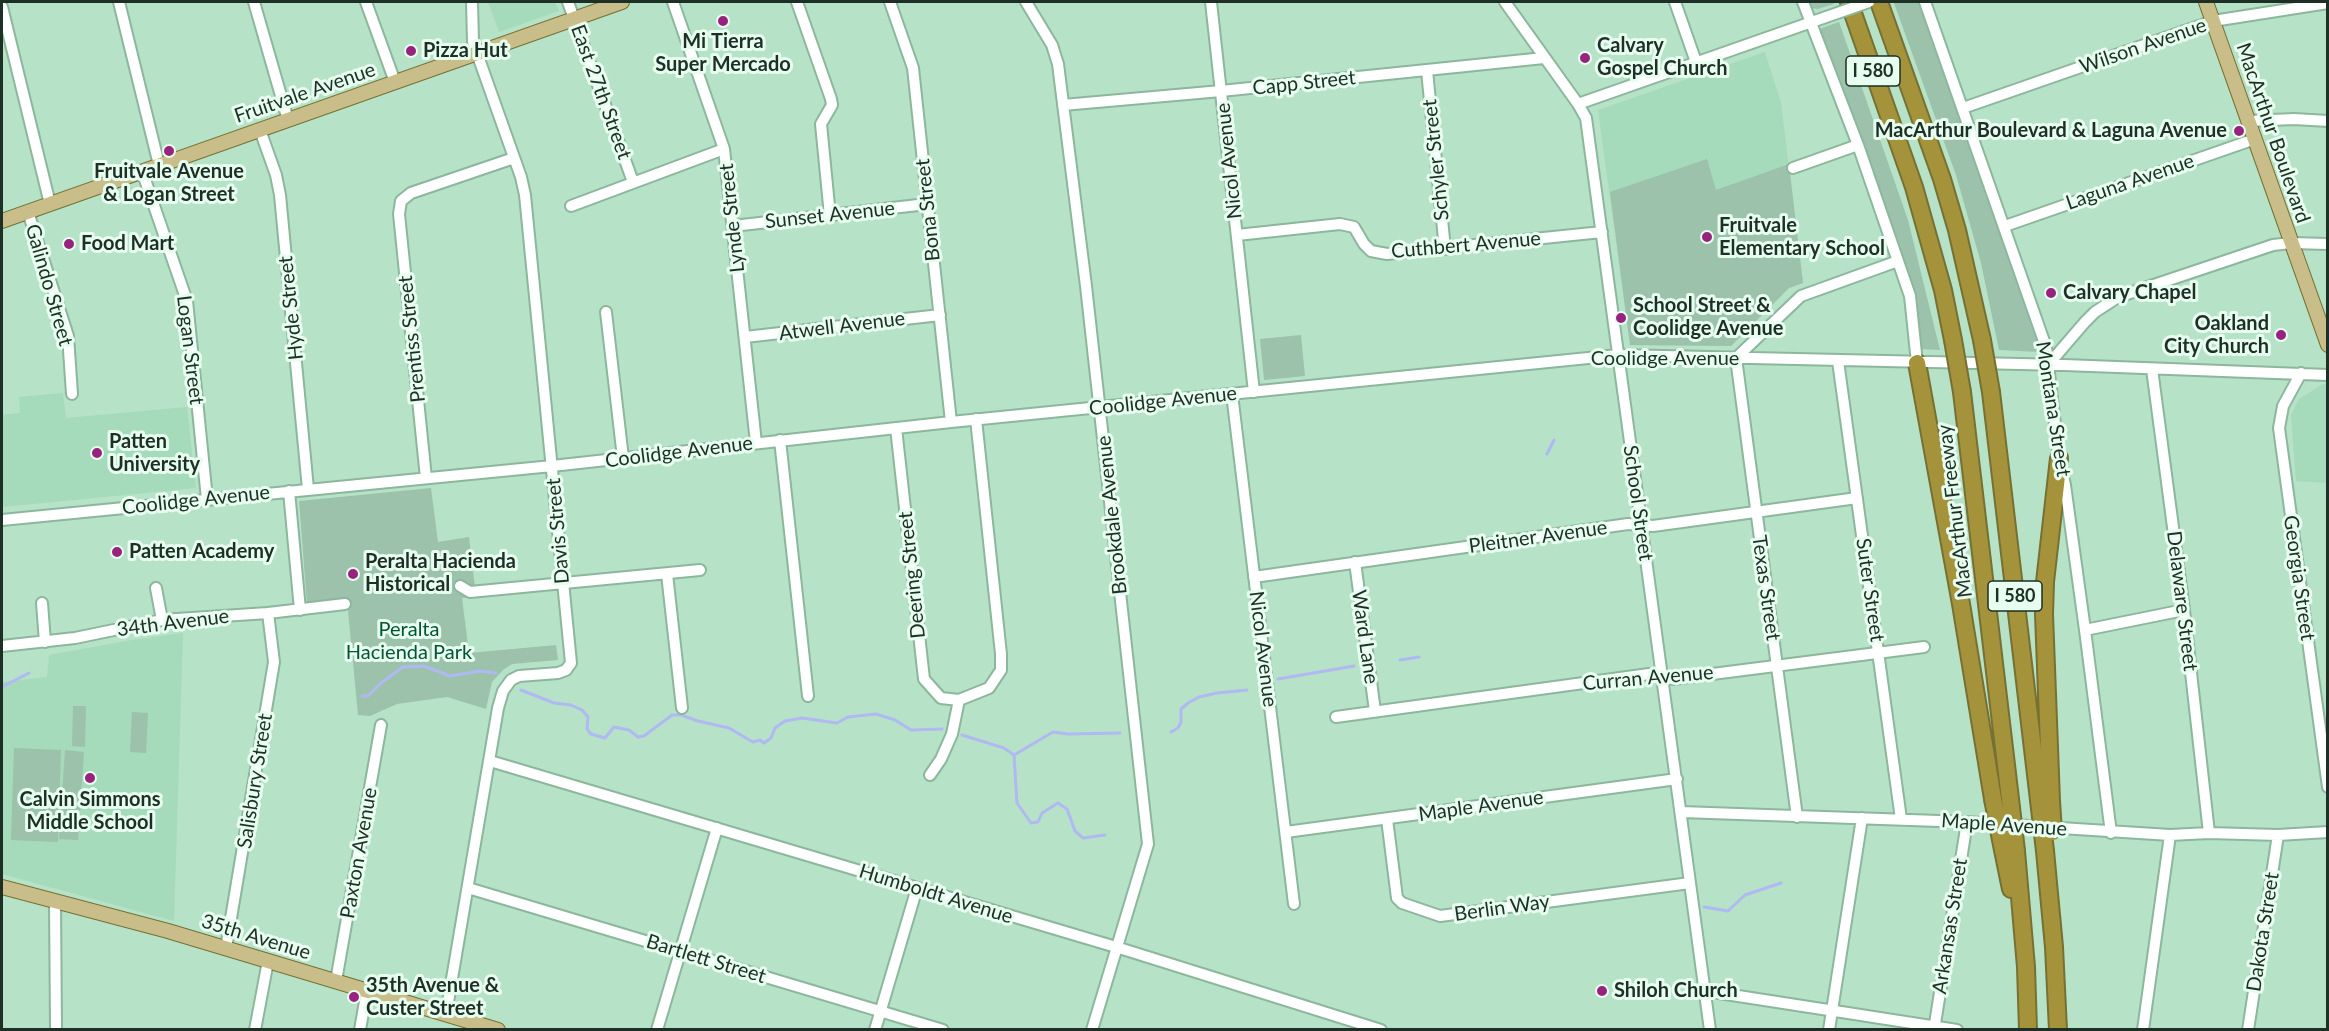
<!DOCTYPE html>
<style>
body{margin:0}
#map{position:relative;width:2329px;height:1031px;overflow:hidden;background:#b6e2c7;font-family:Lato,sans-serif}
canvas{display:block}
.frame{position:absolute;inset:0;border:3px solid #1e2f25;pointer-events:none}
</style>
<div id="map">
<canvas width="2329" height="1031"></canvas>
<div class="frame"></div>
</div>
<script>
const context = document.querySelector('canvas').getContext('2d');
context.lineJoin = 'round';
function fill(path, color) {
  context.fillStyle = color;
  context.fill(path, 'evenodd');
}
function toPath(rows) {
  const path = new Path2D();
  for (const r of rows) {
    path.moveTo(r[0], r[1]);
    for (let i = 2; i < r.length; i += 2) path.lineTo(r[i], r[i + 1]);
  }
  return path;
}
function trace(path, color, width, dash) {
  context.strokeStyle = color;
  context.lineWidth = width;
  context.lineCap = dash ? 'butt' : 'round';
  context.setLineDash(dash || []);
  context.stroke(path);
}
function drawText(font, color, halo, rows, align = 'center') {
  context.font = font + ' Lato,sans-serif';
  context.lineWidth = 6;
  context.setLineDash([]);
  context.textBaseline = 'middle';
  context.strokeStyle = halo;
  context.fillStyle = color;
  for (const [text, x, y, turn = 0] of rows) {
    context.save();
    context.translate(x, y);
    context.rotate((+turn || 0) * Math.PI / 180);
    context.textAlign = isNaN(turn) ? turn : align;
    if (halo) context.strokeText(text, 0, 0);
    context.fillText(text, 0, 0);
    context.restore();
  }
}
fill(toPath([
 [488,2,555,2,559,11,499,32],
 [1765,52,1781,103,1803,283,1789,288,1731,346,1630,345,1598,110],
 [2323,384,2328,385,2327,483,2296,481,2291,415,2299,399],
 [63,393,66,418,187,407,196,488,2,507,2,415,20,413,19,397],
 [183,633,174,921,2,874,2,682,47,677,49,655,132,640]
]), '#a5daba');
fill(toPath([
 [1809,2,1833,2,1834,4,1818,9,1811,8],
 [1898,2,1919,2,2037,339,2039,352,1999,350,1981,263,1956,175,1894,3],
 [1839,22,1908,220,1940,350,1920,349,1915,294,1862,141,1820,32,1819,29],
 [1707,159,1716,190,1789,164,1803,283,1789,288,1731,346,1630,345,1610,192],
 [1301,335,1305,376,1264,380,1260,339],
 [431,488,438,542,469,537,476,596,462,598,469,653,556,645,558,660,512,664,503,670,492,682,486,709,447,697,397,704,370,716,358,715,347,600,307,604,299,501],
 [73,706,86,706,85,747,72,746],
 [132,712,148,713,146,753,130,752],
 [14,748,61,750,58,842,11,840],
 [65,750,84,752,78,840,59,839]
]), '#9cc2ab');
trace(toPath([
 [1547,454,1554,440],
 [1400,660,1419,657],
 [1278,679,1354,666],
 [2,687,29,673],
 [521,690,554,703,571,705,582,710,588,717,587,729,591,734,605,738,614,727,629,730,638,737,644,736,672,715,681,715,698,721,729,728,753,742,760,740,764,743,771,738,775,728,785,721,802,718,837,723,848,717,876,714,895,720,911,730,942,729],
 [362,696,368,696,381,683,403,667,424,666,450,676,480,671,496,673],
 [1171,732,1178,728,1181,722,1181,709,1188,703,1199,697,1217,693,1247,690],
 [962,735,1004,748,1014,755],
 [1014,755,1017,803,1031,823,1038,822,1042,813,1058,803,1067,809,1075,831,1083,838,1105,835],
 [1014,755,1053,732,1068,734,1120,733],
 [1704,907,1728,911,1745,895,1781,883]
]), '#b0b9f2', 3);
const minor = toPath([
 [119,2,159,165],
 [254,2,288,120],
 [366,2,395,82],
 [568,2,633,182],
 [673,2,724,149,756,443],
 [797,2,831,99,832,105,821,124,830,216],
 [890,2,913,68,951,422],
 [1026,2,1052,45,1058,64,1086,286,1148,844,1092,1030],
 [1211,2,1254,392],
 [1505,2,1578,104,1586,118,1710,1030],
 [1675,2,1696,62],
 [1803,2,1858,145,1910,296,1917,363],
 [1925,2,2046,347,2059,458,2065,485,2085,630,2111,833],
 [2,7,50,204],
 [1427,71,1445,249],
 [1578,104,1826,17],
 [1063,105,1221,91,1544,58],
 [1963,108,2213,21,2328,3],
 [2249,121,2294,119,2328,121],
 [260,130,276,175,280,195,308,489],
 [1793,168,1858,145],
 [142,171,187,301,207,499],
 [571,206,724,149],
 [28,212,68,336,72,394],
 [733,226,927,204],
 [2005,226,2255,139],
 [1237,235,1340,224,1354,227,1364,244,1371,251,1387,254,1602,232],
 [606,312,623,458],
 [745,337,940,315],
 [1838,361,1901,819],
 [2048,365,2085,322,2095,312,2118,297,2273,245,2291,243,2328,244],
 [2152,369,2184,610,2209,833],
 [2301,373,2283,406,2279,428,2328,787],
 [1232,394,1294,904],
 [896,428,924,679,941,698,959,700,989,688,1001,670,1001,654,976,419],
 [780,440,808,696],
 [426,478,399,214,401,201,411,193,514,158],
 [289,491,300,610],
 [2,520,552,466,951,422,1618,355,2064,365,2328,375],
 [1355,562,1375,711],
 [667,574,682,708],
 [1254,577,1628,524,1653,526,1857,498],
 [460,586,470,592,700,570],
 [156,588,162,620],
 [42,603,45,642],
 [2085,630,2184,610],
 [2,646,75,638,162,620,268,613,345,604],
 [1336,717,1649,674,1673,679,1924,647],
 [490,761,1116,947,1381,1030],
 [930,775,941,759,952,734,959,700],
 [1681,812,1967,822,2170,835,2209,833,2278,835,2328,832],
 [1797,817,1736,358,1801,296,1898,261],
 [1387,819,1397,898,1402,903,1440,916,1690,883],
 [1286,832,1677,779],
 [468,888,943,1030],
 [55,901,56,1030],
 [226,948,274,662,268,613],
 [336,981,381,725],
 [1706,991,1957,1030],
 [446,1014,498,708,503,691,511,680,519,676,558,673,566,670,571,663,525,195,521,177,473,42,472,2],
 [255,1030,268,961],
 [360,1030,367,990],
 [657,1030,717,828],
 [875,1030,917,888],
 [1829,1030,1862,818],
 [1934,1030,1967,822],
 [2143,1030,2170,835],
 [2248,1030,2278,835]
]);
const major = toPath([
 [2206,2,2328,345],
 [2,221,622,2],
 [2,887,168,931,498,1030]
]);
const highway = toPath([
 [1849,2,1914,187,1943,290,1953,340],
 [1879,2,1942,179,1957,230,1982,340],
 [1917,363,1961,604,1993,799],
 [1962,392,2010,799],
 [1991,392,2039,800],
 [2051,801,2044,614,2045,582,2059,458],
 [2003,850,2011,889],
 [2016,851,2026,967,2028,1030],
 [2045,851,2054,947,2058,1030]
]);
trace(minor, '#8cb79d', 14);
trace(major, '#767033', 16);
trace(highway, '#767033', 20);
trace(minor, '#fff', 10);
trace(major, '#c9be89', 14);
trace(highway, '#a5933b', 16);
const minorBridge = toPath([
 [1826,17,1869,2]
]);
const highwayBridge = toPath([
 [1953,340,1962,392],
 [1982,340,1991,392],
 [1993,799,2003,850],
 [2010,799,2016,851],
 [2039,800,2045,851],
 [2051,801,2053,832]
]);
trace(minorBridge, '#8cb79d', 14, []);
trace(highwayBridge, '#767033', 20, []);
trace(minorBridge, '#fff', 10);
trace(highwayBridge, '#a5933b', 16);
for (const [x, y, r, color] of [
 [723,21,6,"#98237f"],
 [411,51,6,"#98237f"],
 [1585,58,6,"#98237f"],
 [2239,131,6,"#98237f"],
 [169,151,6,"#98237f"],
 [1707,237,6,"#98237f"],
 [69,244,6,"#98237f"],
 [2051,293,6,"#98237f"],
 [1621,318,6,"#98237f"],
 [2281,335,6,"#98237f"],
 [97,453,6,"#98237f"],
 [117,552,6,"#98237f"],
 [353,574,6,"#98237f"],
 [90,778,6,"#98237f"],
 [1602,991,6,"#98237f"],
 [354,997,6,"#98237f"]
]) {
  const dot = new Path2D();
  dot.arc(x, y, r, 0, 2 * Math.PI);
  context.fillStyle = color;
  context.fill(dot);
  trace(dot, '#e7fdef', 2);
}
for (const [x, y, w] of [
 [1873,71,54],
 [2015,596,54]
]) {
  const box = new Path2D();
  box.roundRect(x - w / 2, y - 15, w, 30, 4.5);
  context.fillStyle = '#e7fdef';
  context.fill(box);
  trace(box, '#1e2f25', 1.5);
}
drawText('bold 18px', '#1e2f25', null, [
 ["I 580",1873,71],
 ["I 580",2015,596]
]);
drawText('bold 20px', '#1e2f25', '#e7fdef', [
 ["Mi Tierra",723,42,"center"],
 ["Super Mercado",723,65,"center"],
 ["Calvary",1597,46],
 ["Gospel Church",1597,69],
 ["Pizza Hut",423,51],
 ["MacArthur Boulevard & Laguna Avenue",2227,131,"right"],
 ["Fruitvale Avenue",169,172,"center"],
 ["& Logan Street",169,195,"center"],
 ["Fruitvale",1719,226],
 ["Elementary School",1719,249],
 ["Food Mart",81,244],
 ["Calvary Chapel",2063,293],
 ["School Street &",1633,306],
 ["Coolidge Avenue",1633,329],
 ["Oakland",2269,324,"right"],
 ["City Church",2269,347,"right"],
 ["Patten",109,442],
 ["University",109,465],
 ["Patten Academy",129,552],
 ["Peralta Hacienda",365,562],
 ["Historical",365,585],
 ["Calvin Simmons",90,800,"center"],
 ["Middle School",90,823,"center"],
 ["35th Avenue &",366,986],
 ["Custer Street",366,1009],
 ["Shiloh Church",1614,991]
], 'left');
drawText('20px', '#1e2f25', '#e7fdef', [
 ["Wilson Avenue",2143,46,-19],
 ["Capp Street",1304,83,-6],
 ["East 27th Street",601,92,70],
 ["Fruitvale Avenue",305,93,-19],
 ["MacArthur Boulevard",2273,133,71],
 ["Schyler Street",1436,160,-96],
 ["Nicol Avenue",1229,161,-96],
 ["Laguna Avenue",2130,182,-19],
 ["Bona Street",928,210,-96],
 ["Sunset Avenue",830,215,-6],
 ["Lynde Street",732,218,-96],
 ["Cuthbert Avenue",1466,245,-5],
 ["Galindo Street",49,285,74],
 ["Hyde Street",291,308,-96],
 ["Atwell Avenue",842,326,-7],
 ["Prentiss Street",412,339,-96],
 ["Logan Street",190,350,83],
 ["Coolidge Avenue",1665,359],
 ["Coolidge Avenue",1163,401,-6],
 ["Montana Street",2053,409,81],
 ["Coolidge Avenue",679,452,-7],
 ["Coolidge Avenue",196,500,-6],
 ["School Street",1638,503,82],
 ["MacArthur Freeway",1955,511,-97],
 ["Brookdale Avenue",1112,515,-96],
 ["Davis Street",558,531,-95],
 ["Pleitner Avenue",1538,537,-8],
 ["Deering Street",912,575,-96],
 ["Georgia Street",2299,578,82],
 ["Texas Street",1766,588,82],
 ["Suter Street",1870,590,82],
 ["Delaware Street",2182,601,83],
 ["34th Avenue",173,623,-7],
 ["Ward Lane",1365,637,82],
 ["Nicol Avenue",1263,649,83],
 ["Curran Avenue",1648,678,-5],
 ["Salisbury Street",255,781,-81],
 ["Maple Avenue",1481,806,-8],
 ["Maple Avenue",2004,825,4],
 ["Paxton Avenue",359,853,-80],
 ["Humboldt Avenue",936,894,17],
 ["Berlin Way",1502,908,-8],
 ["Arkansas Street",1950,926,-81],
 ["Dakota Street",2263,932,-81],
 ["35th Avenue",256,937,17],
 ["Bartlett Street",706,959,17]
]);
drawText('20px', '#045433', '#e7fdef', [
 ["Peralta",409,630],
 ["Hacienda Park",409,653]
]);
</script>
